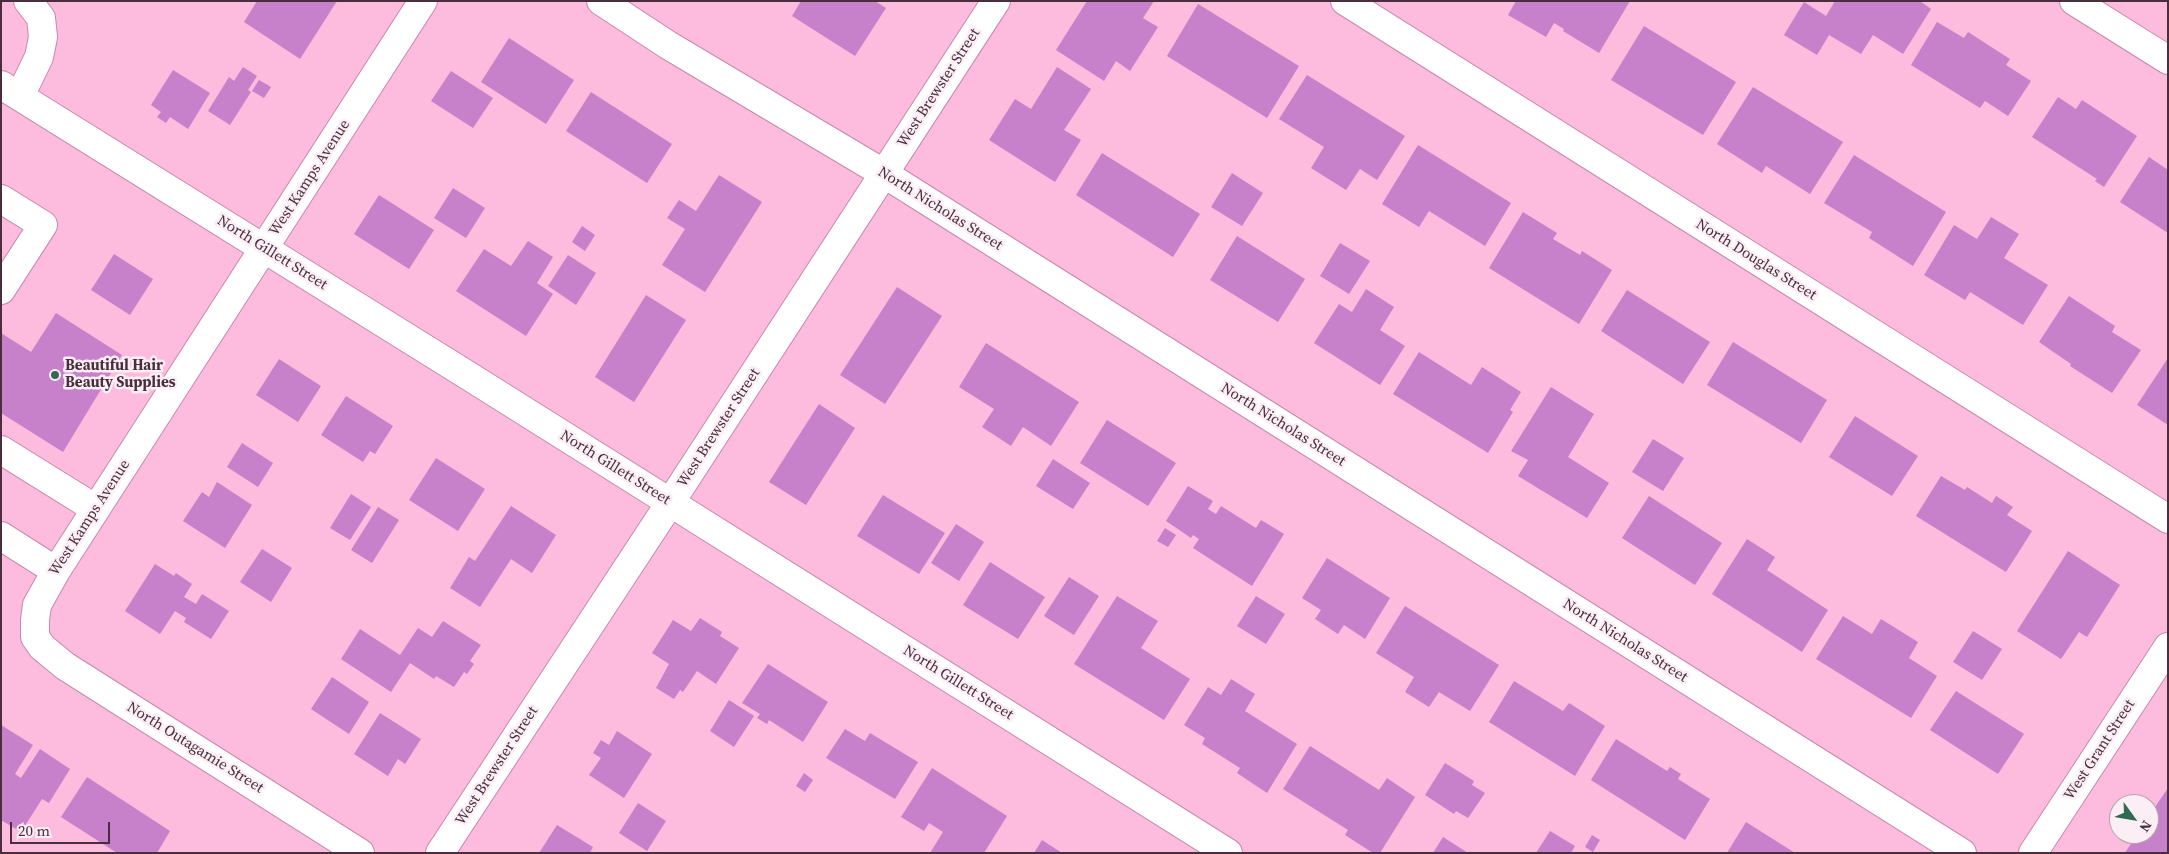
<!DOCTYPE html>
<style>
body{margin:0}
#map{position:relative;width:2169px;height:854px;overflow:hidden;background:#fdbbde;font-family:"Source Serif 4",serif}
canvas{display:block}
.frame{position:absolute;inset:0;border:2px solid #492f3e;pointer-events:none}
.north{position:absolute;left:2109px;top:794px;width:50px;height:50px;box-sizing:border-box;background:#fceef5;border:1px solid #b4a2ac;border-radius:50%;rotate:122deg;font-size:14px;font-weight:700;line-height:20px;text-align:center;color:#492f3e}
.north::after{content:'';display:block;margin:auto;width:18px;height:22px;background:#306a53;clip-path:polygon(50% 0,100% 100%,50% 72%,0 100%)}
.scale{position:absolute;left:10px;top:822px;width:100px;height:22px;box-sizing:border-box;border:2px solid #492f3e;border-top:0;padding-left:6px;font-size:15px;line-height:18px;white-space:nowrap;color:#492f3e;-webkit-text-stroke:4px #fceef5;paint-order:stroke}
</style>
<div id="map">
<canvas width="2169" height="854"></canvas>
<div class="frame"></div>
<div class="north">N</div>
<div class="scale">20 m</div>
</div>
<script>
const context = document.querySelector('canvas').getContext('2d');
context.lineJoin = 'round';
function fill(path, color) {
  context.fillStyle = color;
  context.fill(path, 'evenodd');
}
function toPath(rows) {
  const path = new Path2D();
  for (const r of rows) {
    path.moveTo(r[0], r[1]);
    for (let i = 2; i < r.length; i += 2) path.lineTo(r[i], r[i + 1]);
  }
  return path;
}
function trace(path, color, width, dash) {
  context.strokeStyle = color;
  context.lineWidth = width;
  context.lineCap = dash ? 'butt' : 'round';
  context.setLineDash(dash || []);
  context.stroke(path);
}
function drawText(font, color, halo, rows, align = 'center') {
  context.font = font + ' "Source Serif 4",serif';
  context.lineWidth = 5;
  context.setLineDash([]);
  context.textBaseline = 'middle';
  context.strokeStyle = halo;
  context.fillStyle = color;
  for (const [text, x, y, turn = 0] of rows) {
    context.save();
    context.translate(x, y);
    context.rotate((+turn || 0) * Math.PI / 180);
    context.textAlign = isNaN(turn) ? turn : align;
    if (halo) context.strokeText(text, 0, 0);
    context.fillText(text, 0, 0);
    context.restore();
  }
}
fill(toPath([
 [257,1,337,1,300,59,244,22],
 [801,1,875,1,886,8,855,56,792,16],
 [1087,1,1154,1,1143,18,1158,27,1130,71,1116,61,1104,81,1056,50],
 [1516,1,1630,1,1599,53,1563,31,1564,29,1554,23,1546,37,1508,15],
 [1835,1,1920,1,1931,9,1903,54,1873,35,1861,54,1829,35,1817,55,1784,35,1804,2,1826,16],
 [1198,4,1299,66,1267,118,1167,56],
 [1937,22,1964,38,1968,32,2010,59,2006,65,2031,81,2008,116,1985,101,1980,108,1911,65],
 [1644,26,1736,82,1703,135,1611,80],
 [509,38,574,80,546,124,481,82],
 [243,67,257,76,248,90,251,92,230,125,208,111,229,77,234,81],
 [1057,67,1091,89,1064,130,1081,140,1055,182,989,140,1015,99,1031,109],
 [173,70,210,93,188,129,170,117,166,123,157,117,161,112,151,105],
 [451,71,493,98,473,128,431,101],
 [1307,75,1405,136,1377,180,1360,169,1346,190,1311,168,1324,147,1279,119],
 [259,80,271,87,264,98,252,91],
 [1753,87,1843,142,1810,194,1766,166,1762,173,1717,144],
 [591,92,672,144,647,183,566,131],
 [2058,97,2076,109,2082,100,2137,136,2104,187,2095,181,2097,179,2032,137],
 [1418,145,1511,203,1485,246,1429,211,1419,227,1382,204],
 [1102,153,1200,214,1173,257,1076,195],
 [1854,155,1946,212,1913,266,1869,238,1872,232,1824,203],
 [2149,157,2168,170,2168,233,2120,202],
 [1232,173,1263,193,1242,226,1211,207],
 [719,175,762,202,705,292,662,265,685,229,667,218,679,200,696,211],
 [453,188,485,208,466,238,434,218],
 [379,195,434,230,409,269,354,234],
 [1523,212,1557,233,1553,239,1580,255,1582,251,1612,270,1579,324,1489,268],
 [1991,217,2019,234,2004,258,2048,285,2023,325,1970,292,1965,300,1924,275,1954,225,1977,239],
 [582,226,595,235,585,251,572,242],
 [1237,236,1305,279,1278,322,1210,280],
 [528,241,553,257,537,283,553,294,526,336,456,291,484,249,511,266],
 [1340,243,1370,261,1349,294,1320,276],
 [114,254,153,279,130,315,91,290],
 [568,255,596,273,576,305,548,286],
 [897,287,942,316,885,404,840,375],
 [1366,289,1394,307,1380,330,1405,346,1380,385,1314,343,1339,304,1352,312],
 [1627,290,1710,342,1683,384,1601,331],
 [646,295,686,320,634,402,595,377],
 [2069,296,2115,326,2112,332,2141,350,2112,393,2070,366,2071,364,2039,342],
 [56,313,122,355,63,452,1,413,1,333,31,352],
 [1733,342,1827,400,1801,443,1707,385],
 [986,343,1079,402,1051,446,1023,427,1011,446,982,427,994,409,959,387],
 [1419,352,1471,385,1482,367,1521,392,1510,410,1513,412,1488,453,1393,394],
 [2168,358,2168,425,2137,405],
 [279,359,321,386,298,422,256,395],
 [1551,387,1594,414,1568,457,1609,483,1587,518,1518,476,1528,460,1511,451],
 [346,396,393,426,375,454,370,451,363,462,321,435],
 [819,404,855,428,806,505,769,482],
 [1855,416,1918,456,1892,496,1829,457],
 [1107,420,1176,463,1148,506,1080,463],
 [1653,439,1684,458,1663,491,1632,472],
 [242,443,273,463,258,487,227,467],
 [436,458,485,489,458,531,409,500],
 [1053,459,1090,483,1073,509,1036,486],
 [1941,476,1965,490,1967,487,1992,503,1996,496,2013,507,2007,515,2032,531,2006,572,1916,516],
 [217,482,252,505,225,548,183,521,202,492,209,497],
 [1188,486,1213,501,1208,509,1216,514,1221,506,1256,528,1261,520,1284,534,1252,586,1193,548,1199,539,1193,535,1191,538,1166,521],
 [351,494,371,507,350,540,330,528],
 [883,495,945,533,919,574,857,536],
 [1649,496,1722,543,1695,585,1622,538],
 [511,506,556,535,532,573,511,559,480,607,450,588,469,557,475,561],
 [378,507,399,520,372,563,351,550],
 [956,524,984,542,959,581,931,563],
 [1165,528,1176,535,1168,547,1157,541],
 [1747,539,1775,557,1767,570,1828,610,1802,652,1712,594],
 [262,549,292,568,271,602,240,582],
 [2068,551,2120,585,2087,637,2079,632,2061,659,2017,631],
 [1327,558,1390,598,1365,639,1344,625,1338,634,1315,619,1321,610,1302,598],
 [990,562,1045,597,1018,639,963,605],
 [155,564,174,576,176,573,192,584,184,597,196,604,202,594,229,611,211,639,184,622,186,618,175,611,160,634,125,611],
 [1069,577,1099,596,1074,635,1044,616],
 [1117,596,1158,621,1141,648,1190,679,1164,720,1074,664],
 [1256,596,1285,614,1266,644,1237,626],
 [1405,606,1499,665,1470,711,1439,692,1429,707,1405,692,1414,677,1376,653],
 [1843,616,1872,634,1881,619,1918,642,1909,658,1937,676,1911,718,1816,659],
 [700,618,722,632,720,636,739,648,716,684,697,671,683,692,680,690,674,699,656,688,669,664,652,653,673,620,691,631],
 [443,621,481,645,470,661,474,664,467,674,464,672,454,687,436,676,434,679,410,663,391,692,341,659,360,629,400,655,418,628,432,637],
 [1973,631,2002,649,1982,680,1953,662],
 [768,664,828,702,803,742,769,720,767,724,757,718,760,714,742,703],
 [332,677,369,702,349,734,311,709],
 [1231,679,1255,694,1245,711,1297,744,1267,793,1237,773,1240,768,1202,744,1205,738,1184,725,1208,687,1221,695],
 [1514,681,1563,711,1569,703,1605,726,1575,776,1489,722],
 [1956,691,2024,734,1998,774,1930,730],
 [729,700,754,716,734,747,710,731],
 [380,713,421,739,405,764,398,759,388,776,354,754],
 [1,725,33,745,15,774,21,778,40,749,70,769,49,803,42,799,21,832,1,820],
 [845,729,865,741,870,733,918,762,895,799,826,758],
 [617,731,652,754,624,798,589,775,601,758,593,753,601,740,609,745],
 [1616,739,1667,771,1670,767,1681,774,1678,779,1710,799,1685,840,1591,780],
 [1310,746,1379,790,1387,778,1415,797,1380,853,1373,853,1345,835,1348,830,1283,789],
 [1445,763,1474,781,1472,785,1485,793,1468,818,1456,811,1454,814,1425,795],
 [932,768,1007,816,984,853,930,853,943,832,929,823,924,831,901,817],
 [804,773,813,780,805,792,796,786],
 [87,777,170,831,157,853,117,853,61,817],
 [2168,788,2168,853,2125,853,2137,834,2149,834,2149,816],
 [638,803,666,821,647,851,619,833],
 [1746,822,1795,853,1727,853],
 [557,825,593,847,590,853,539,853],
 [1550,831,1575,846,1571,853,1536,853],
 [1592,835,1600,840,1593,852,1585,847],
 [1443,837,1468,853,1433,853],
 [1042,840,1062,853,1034,853]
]), '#c780ca');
const minor = toPath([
 [601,1,668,45,883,173,1962,853],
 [1345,1,2168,519],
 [2074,1,2168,60],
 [1,85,472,378,1228,853],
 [20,96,39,57,43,37,41,18,28,1],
 [1,199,43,225,1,290],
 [1,450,96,509],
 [1,536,56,571],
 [360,853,65,666,42,647,35,637,35,620,37,605,56,571,423,1],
 [440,853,670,503,996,1],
 [2033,853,2168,647]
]);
trace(minor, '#c789ab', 30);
trace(minor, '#fff', 28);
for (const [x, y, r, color] of [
 [55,375,5,"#306a53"]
]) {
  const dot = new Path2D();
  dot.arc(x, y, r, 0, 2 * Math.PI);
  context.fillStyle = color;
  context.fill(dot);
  trace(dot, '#fceef5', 2);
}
drawText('15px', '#492f3e', '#fceef5', [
 ["West Brewster Street",939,88,-57],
 ["West Kamps Avenue",310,178,-57],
 ["North Nicholas Street",940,209,32],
 ["North Gillett Street",272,253,32],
 ["North Douglas Street",1756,260,32],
 ["North Nicholas Street",1283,425,32],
 ["West Brewster Street",719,428,-57],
 ["North Gillett Street",615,468,32],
 ["West Kamps Avenue",90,518,-57],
 ["North Nicholas Street",1625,641,32],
 ["North Gillett Street",958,683,32],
 ["North Outagamie Street",195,748,32],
 ["West Grant Street",2100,750,-57],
 ["West Brewster Street",497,766,-57]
]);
drawText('bold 15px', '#492f3e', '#fceef5', [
 ["Beautiful Hair",65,366],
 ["Beauty Supplies",65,383]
], 'left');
</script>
